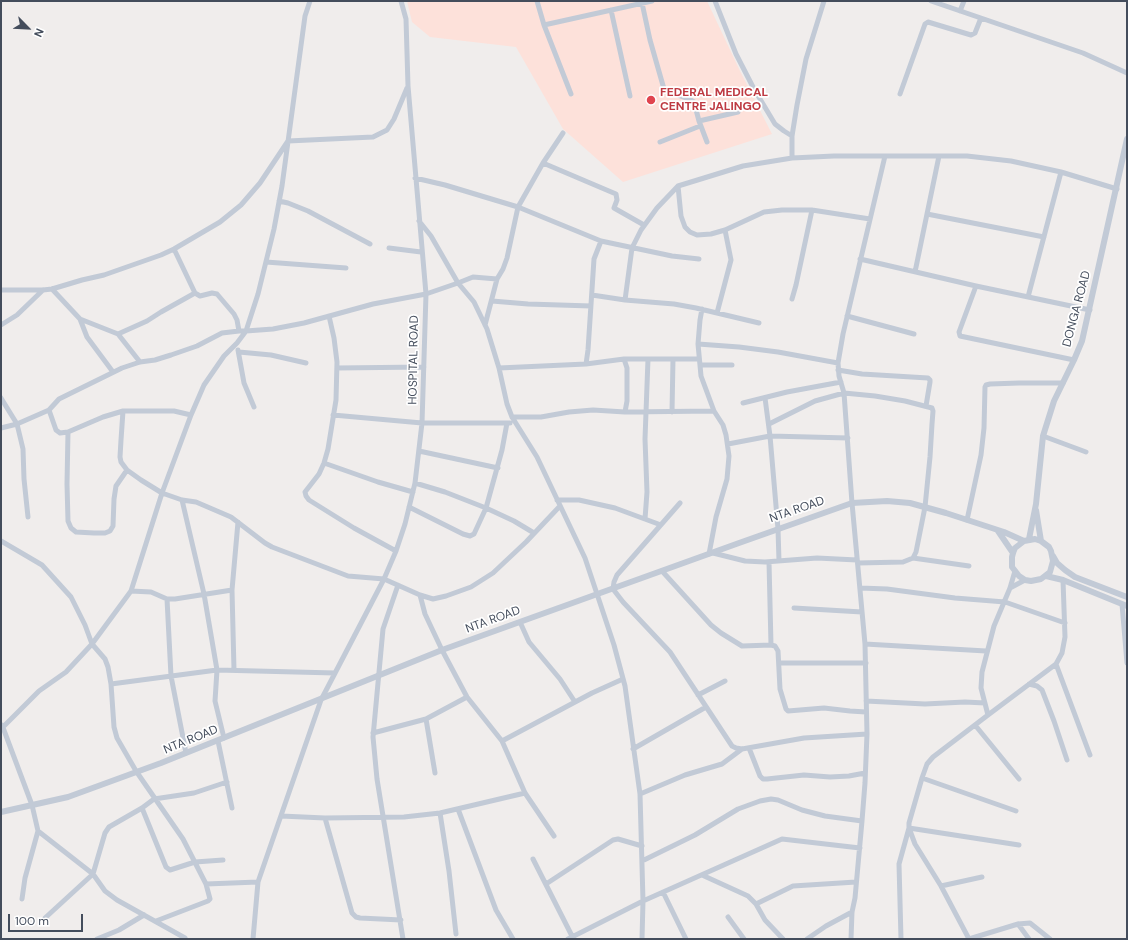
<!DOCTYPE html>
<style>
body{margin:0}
#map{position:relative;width:1128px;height:940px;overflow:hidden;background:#f0edec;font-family:"DM Sans",sans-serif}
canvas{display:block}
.frame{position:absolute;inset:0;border:2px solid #444d5c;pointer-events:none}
.north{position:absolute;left:8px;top:8px;width:40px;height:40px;-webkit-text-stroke:3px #fff;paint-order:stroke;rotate:114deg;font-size:11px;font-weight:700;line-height:16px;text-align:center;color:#444d5c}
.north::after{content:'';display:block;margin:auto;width:14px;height:18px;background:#444d5c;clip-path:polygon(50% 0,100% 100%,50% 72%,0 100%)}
.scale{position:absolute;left:8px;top:914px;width:75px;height:18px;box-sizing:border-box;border:2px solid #444d5c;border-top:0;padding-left:5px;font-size:12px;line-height:14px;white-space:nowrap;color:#444d5c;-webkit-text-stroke:3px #fff;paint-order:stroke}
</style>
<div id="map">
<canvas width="1128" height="940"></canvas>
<div class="frame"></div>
<div class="north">N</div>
<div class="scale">100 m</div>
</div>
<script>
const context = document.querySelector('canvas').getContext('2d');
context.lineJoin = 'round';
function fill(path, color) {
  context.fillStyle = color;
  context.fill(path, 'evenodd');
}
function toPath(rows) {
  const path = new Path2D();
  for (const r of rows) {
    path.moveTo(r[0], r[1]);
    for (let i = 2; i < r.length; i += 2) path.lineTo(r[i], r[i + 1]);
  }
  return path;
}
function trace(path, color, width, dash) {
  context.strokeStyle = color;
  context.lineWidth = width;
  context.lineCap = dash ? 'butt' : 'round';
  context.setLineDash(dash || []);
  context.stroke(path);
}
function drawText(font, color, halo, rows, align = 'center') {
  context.font = font + ' "DM Sans",sans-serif';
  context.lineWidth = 3.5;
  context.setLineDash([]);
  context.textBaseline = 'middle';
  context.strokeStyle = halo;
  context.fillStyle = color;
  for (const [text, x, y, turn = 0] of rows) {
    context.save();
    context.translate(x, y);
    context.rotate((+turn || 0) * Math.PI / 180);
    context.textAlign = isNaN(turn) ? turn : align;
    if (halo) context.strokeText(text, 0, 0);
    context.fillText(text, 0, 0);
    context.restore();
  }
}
fill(toPath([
 [407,1,707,1,740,71,772,134,623,182,563,129,516,47,430,37,412,22]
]), '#fde1da');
trace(toPath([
 [537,1,544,25,571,94],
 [715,1,736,54,754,89,775,124,784,131,792,136],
 [931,1,1083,53,1127,73],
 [642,3,650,40,664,89,671,93,689,99,694,102,699,121,707,142],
 [611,10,630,96],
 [960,11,964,1],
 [544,25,652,1],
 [900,94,925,24,928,22,971,35,975,33,981,18],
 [699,121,738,112],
 [660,142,700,126],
 [792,158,792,136,797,105,806,59,824,1],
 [543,163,616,194,617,200,614,208,644,225],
 [415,178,445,185,518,207,601,241,672,256,699,259],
 [678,186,681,216,685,227,690,232,697,235,711,234,725,230,764,212,782,210,812,210,870,219],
 [279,201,288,203,308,211,370,244],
 [927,214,1044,237],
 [419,221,431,236,458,283,473,277,497,279],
 [389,248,421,252],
 [174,249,195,293,200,296,212,293,217,294,234,314,237,320,239,331],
 [860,259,976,286,1090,310],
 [266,262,346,268],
 [915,272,939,156],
 [976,286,959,332,960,336,1074,360],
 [52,289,80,319,87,337,113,372],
 [1,290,43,290,52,289,82,280,104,275,161,255,174,249,220,222,241,205,260,183,288,141,373,137,387,130,394,119,407,88],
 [592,295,625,300,674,304,696,308,759,323],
 [1028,297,1061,172],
 [792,299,796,285,812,210],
 [625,300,632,248,641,230,657,208,678,186,743,166,792,158,834,156,967,156,1011,161,1061,172,1117,189],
 [492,301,528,304,591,306],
 [717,313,731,260,725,230],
 [329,316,334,338,337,362,336,400,328,449,324,463,319,474,305,492,306,496,309,500,354,528,396,551],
 [847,316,914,334],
 [80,319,118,334,140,362],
 [1,325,17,315,43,290],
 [485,325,497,279,503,269,507,258,518,207,543,163,563,133],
 [118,334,147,321,161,312,195,293],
 [698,344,700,320,702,309],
 [238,350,244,383,254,407],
 [239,352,271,355,306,363],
 [624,359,627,368,627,401,625,412],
 [586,364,588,350,594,259,601,241],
 [700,365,732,365],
 [337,368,424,367],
 [499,368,586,364,624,359,699,359],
 [838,370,862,374,928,378,930,380,930,382,926,406],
 [1,398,17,424,23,449,24,479,28,517],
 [765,398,770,436,778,529,779,561],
 [743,403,787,392,841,382],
 [49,410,56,430,60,433,68,432,103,417,123,411,174,411,191,415],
 [123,411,121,440,120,457,121,462,127,470,141,480,162,493,182,500,196,502,231,517,265,543,272,547,348,576,384,579,420,595,433,599,446,596,471,587,493,573,526,542,560,506],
 [672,412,673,359],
 [333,415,422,423,510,423],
 [512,417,541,417,569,412,593,410,625,412,714,411],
 [769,424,815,401,844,393,875,396,905,401,932,408,933,411,932,424,930,457,925,507,916,552,913,558,903,562,858,563],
 [1,428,17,424,49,410,59,399,122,368,140,362,155,360,171,355,197,346,222,333,239,331,246,331,273,329,304,323,373,304,426,294,458,283,474,302,487,329,499,368,507,404,512,417,537,457,585,558,614,645,625,686,640,794,643,901,642,939],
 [68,432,67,484,68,521,71,528,76,532,94,533,105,533,110,531,113,526,114,499,116,486,127,470],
 [1043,436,1086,452],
 [728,444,770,436,848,438],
 [419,451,498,468],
 [324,463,378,482,413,492],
 [415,483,445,492,486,508,514,521,534,533],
 [182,500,204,594,217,670,215,701,224,738],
 [557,500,579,500,615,508,661,525],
 [680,503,617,575,614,582,613,589,623,602,670,652,732,746,736,748,742,749,804,738,867,734],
 [409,507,463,534,470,536,474,534,486,508,502,450,507,423],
 [645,519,647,492,645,439,648,359],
 [967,520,981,455,984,428,985,387,986,385,990,384,1019,383,1063,383],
 [1,541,42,565,71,597,85,625,92,644,105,659,108,667,111,684,114,727,117,738,136,771,183,839,206,884,258,882],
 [713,553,745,561,765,562,817,558,857,560],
 [709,554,716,517,727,479,729,456,726,435,723,425,714,411,701,376,698,344,739,347,778,352,838,363],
 [913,558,969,566],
 [769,562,771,645],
 [662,571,711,625,721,633,742,646,771,645,775,646,778,651,780,689,786,709,788,711,824,708,850,711,866,712],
 [398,585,383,629,373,737,377,779,403,939],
 [860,588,887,589,955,598,1005,602,1065,623],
 [1010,588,1025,580],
 [131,591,151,592,167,599,175,599,232,590],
 [420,595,425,614,442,650,467,697,502,741,525,793,554,836],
 [167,599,171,676,186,753],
 [1122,604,1127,663],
 [794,608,862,612],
 [520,622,529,642,560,679,575,702],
 [865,644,986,651],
 [779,663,866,663],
 [1056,664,1090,755],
 [234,670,232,590,238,522],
 [111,684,217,670,335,673],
 [1029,684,1037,686,1042,690,1054,721,1067,760],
 [698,695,725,681],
 [866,701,925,704,965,702,985,703],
 [988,715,1056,664,1062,653,1065,637,1063,580],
 [426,719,435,773],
 [2,725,32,805,38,831,25,878,22,899],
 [975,725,1019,779],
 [1,729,39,691,66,672,92,644,131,591,162,493,191,415,204,385,224,356,237,343,246,331,258,294,274,229,282,186,305,16,310,1],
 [373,733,426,719,467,697],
 [218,741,232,808],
 [502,741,592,693,623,679],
 [749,748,760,776,763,779,767,779,804,775,830,777,849,776,865,773],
 [633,749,706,707],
 [922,778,1016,811],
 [640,794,685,775,722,764,742,749],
 [142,808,166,867,170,870,195,862,223,860],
 [458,809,496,910,513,939],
 [440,813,449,871,456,934],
 [281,816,325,818,404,817,440,813,525,793],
 [325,818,352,913,356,917,360,918,401,920],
 [38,831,93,874,105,891,117,900,185,938],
 [533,859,573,938],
 [642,861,695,835,738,809,760,801,771,799,778,800,802,810,825,816,862,821],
 [702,875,748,896,756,904,765,920,783,939],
 [546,884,613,840,618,839,642,846],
 [941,886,982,877],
 [663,892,686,939],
 [756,904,793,886,856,882],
 [728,917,744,939],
 [45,918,93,874,105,833,109,827,142,808,154,799,194,793,227,782],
 [156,921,208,901,210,899,206,884],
 [1018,924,1029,939],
 [97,939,119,930,144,915],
 [253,939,258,882,321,700,384,579,396,551,405,524,415,483,422,423,426,294,408,86,406,19,401,1],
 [568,939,643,901,782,839,860,848],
 [807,939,826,926,852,912],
 [851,939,852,912,855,898,862,821,865,783,867,734,865,644,852,503,844,393,839,376,838,363,843,334,885,156],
 [901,939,899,864,909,828,1019,845],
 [969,939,941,886,915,844,909,828,909,823,922,778,927,764,933,757,988,715,981,688,982,672,994,626,1010,588,1015,571],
 [969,939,1018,924,1030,923,1050,939]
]), '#c2cad6', 5);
trace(toPath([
 [1036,510,1041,541,1049,547,1051,551,1053,561,1050,572,1041,579,1031,581,1025,580,1019,576,1012,567,1012,557,1013,553,1015,548,1024,541,1035,539,1041,541],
 [998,531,1013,553],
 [1029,539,1036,504,1043,436,1054,401,1074,360,1082,341,1127,139],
 [1053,556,1057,563,1065,570,1075,577,1127,597],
 [1046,576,1063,580,1127,606],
 [1,812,68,797,161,763,442,650,739,543,852,503,887,501,910,503,946,513,1004,532,1024,541]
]), '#c2cad6', 6);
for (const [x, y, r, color] of [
 [651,100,5,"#e0444e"]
]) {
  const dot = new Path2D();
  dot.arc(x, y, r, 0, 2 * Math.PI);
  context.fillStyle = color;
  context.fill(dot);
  trace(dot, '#fff', 1.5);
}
drawText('bold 12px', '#be3a42', '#fff', [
 ["FEDERAL MEDICAL",660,93],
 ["CENTRE JALINGO",660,107]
], 'left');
drawText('12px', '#444d5c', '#fff', [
 ["DONGA ROAD",1077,309,-75],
 ["HOSPITAL ROAD",414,360,-89],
 ["NTA ROAD",797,510,-19],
 ["NTA ROAD",493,620,-20],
 ["NTA ROAD",191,740,-22]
]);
</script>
